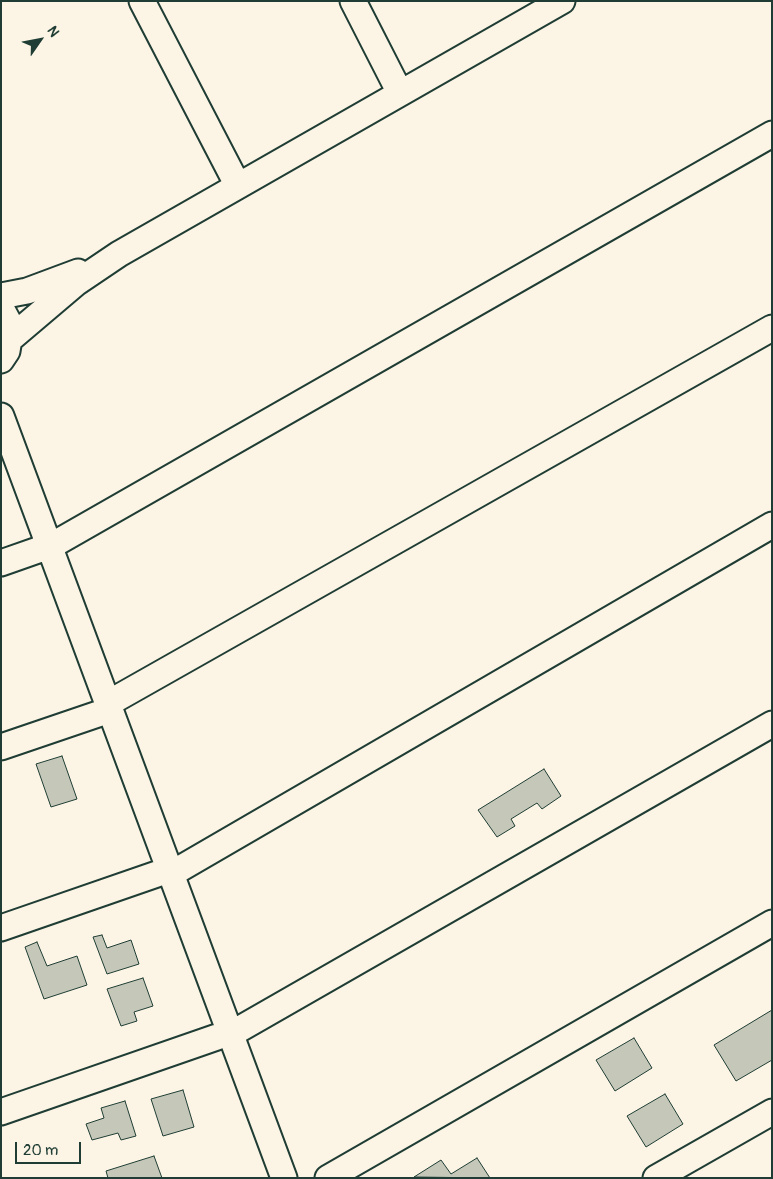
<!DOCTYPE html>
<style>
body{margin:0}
#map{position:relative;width:773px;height:1179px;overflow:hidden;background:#fcf5e5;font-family:Pangolin,sans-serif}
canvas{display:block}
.frame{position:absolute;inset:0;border:2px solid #1f3d34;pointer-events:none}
.north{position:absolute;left:15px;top:15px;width:50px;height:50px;-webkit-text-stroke:4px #fcf5e5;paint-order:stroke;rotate:57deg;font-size:14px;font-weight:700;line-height:20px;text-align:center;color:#1f3d34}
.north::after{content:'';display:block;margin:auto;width:18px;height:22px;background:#1f3d34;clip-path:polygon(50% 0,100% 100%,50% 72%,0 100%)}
.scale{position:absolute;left:15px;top:1142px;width:66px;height:22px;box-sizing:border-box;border:2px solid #1f3d34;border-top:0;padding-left:6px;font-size:15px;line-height:18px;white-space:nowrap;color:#1f3d34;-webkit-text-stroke:4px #fcf5e5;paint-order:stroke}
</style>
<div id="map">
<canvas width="773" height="1179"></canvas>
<div class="frame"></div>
<div class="north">N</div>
<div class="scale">20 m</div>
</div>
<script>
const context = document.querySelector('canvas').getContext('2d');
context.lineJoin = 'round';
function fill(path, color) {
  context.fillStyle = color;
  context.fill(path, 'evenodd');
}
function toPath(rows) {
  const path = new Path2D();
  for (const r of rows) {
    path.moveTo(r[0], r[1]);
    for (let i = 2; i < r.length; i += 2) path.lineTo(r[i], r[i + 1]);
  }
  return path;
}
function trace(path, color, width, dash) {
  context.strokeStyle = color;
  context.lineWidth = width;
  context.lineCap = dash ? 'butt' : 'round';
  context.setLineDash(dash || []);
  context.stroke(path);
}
const building = toPath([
 [62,756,77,799,51,807,36,764,62,756],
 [544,769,561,796,542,809,537,803,511,819,515,826,497,837,478,810,544,769],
 [102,935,107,948,131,940,139,964,107,974,93,937,102,935],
 [37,942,47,966,77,956,87,985,44,999,25,947,37,942],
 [143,978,153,1006,134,1012,137,1021,121,1026,107,989,143,978],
 [772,1010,772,1060,736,1081,714,1045,772,1010],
 [634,1038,652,1068,615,1091,596,1060,634,1038],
 [183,1090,194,1127,163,1136,151,1099,183,1090],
 [665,1094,683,1124,646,1147,627,1116,665,1094],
 [125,1101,136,1136,121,1140,118,1133,92,1140,86,1124,104,1118,101,1108,125,1101],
 [154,1156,162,1178,108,1178,106,1171,154,1156],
 [477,1158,490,1178,414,1177,441,1160,451,1174,477,1158]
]);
fill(building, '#c5c7b9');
trace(building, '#1f3d34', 1);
const minor = toPath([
 [142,1,238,186],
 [353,1,400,93],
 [1,296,27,291,78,272],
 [1,308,8,321,10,333,7,351,1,360],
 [10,339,76,283,119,254,562,1],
 [1,416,284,1178],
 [49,547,772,134],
 [1,563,38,550],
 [107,704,772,328],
 [1,747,98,714],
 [171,874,772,525],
 [1,928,157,874],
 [231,1034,772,724],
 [1,1112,217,1037],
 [328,1178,772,923],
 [656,1178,772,1112]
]);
trace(minor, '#1f3d34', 29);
trace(minor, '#fcf5e5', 25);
</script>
